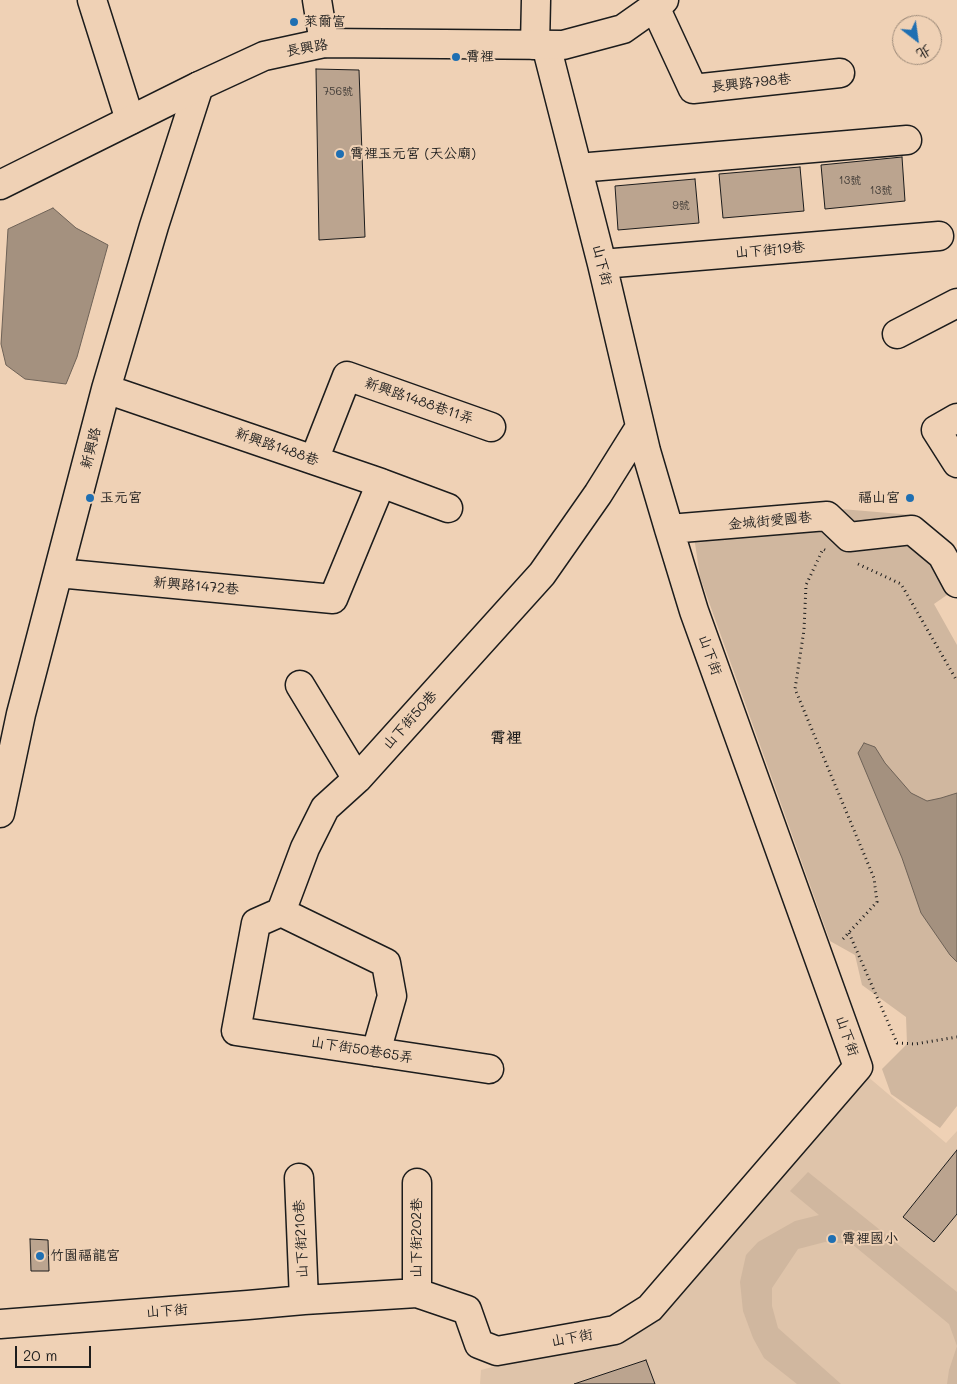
<!DOCTYPE html>
<meta charset="utf-8">
<style>
body{margin:0}
#map{position:relative;width:957px;height:1384px;overflow:hidden;background:#efd1b5;font-family:Mali,"LXGW WenKai TC",sans-serif}
canvas{display:block}
.north{position:absolute;left:892px;top:15px;width:50px;height:50px;box-sizing:border-box;background:#efd1b5;border:1px solid #9b8978;border-radius:50%;rotate:150deg;font-size:14px;font-weight:700;line-height:20px;text-align:center;color:#1c1c1c}
.north::after{content:'';display:block;margin:auto;width:18px;height:22px;background:#1f6fb2;clip-path:polygon(50% 0,100% 100%,50% 72%,0 100%)}
.scale{position:absolute;left:15px;top:1346px;width:76px;height:22px;box-sizing:border-box;border:2px solid #1c1c1c;border-top:0;padding-left:6px;font-size:15px;line-height:18px;white-space:nowrap;color:#1c1c1c;-webkit-text-stroke:4px #efd1b5;paint-order:stroke}
</style>
<div id="map">
<canvas width="957" height="1384"></canvas>
<div class="north">北</div>
<div class="scale">20 m</div>
</div>
<script>
const context = document.querySelector('canvas').getContext('2d');
context.lineJoin = 'round';
function fill(path, color) {
  context.fillStyle = color;
  context.fill(path, 'evenodd');
}
function toPath(rows) {
  const path = new Path2D();
  for (const r of rows) {
    path.moveTo(r[0], r[1]);
    for (let i = 2; i < r.length; i += 2) path.lineTo(r[i], r[i + 1]);
  }
  return path;
}
function trace(path, color, width, dash) {
  context.strokeStyle = color;
  context.lineWidth = width;
  context.lineCap = dash ? 'butt' : 'round';
  context.setLineDash(dash || []);
  context.stroke(path);
}
function drawText(font, color, halo, rows, align = 'center') {
  context.font = font + ' Mali,"LXGW WenKai TC",sans-serif';
  context.lineWidth = 4;
  context.setLineDash([]);
  context.textBaseline = 'middle';
  context.strokeStyle = halo;
  context.fillStyle = color;
  for (const [text, x, y, turn = 0] of rows) {
    context.save();
    context.translate(x, y);
    context.rotate((+turn || 0) * Math.PI / 180);
    context.textAlign = isNaN(turn) ? turn : align;
    if (halo) context.strokeText(text, 0, 0);
    context.fillText(text, 0, 0);
    context.restore();
  }
}
fill(toPath([
 [867,1076,946,1143,957,1131,957,1384,480,1384,481,1370,613,1335]
]), '#dfc4aa');
fill(toPath([
 [829,508,913,515,943,544,957,588,934,604,957,645,957,1106,940,1128,891,1094,882,1069,907,1044,906,1017,862,985,855,955,830,941,700,577,692,523],
 [808,1172,957,1292,957,1384,947,1384,949,1370,957,1346,949,1324,852,1244,825,1242,798,1249,772,1288,772,1306,778,1328,841,1384,797,1384,764,1358,753,1338,743,1311,740,1282,746,1255,758,1242,795,1221,819,1215,790,1191]
]), '#d0b79f');
const water = toPath([
 [53,208,76,228,108,245,77,357,66,384,25,379,6,365,1,344,8,229,53,208],
 [864,743,875,747,885,763,911,793,927,801,941,798,957,793,957,962,950,955,921,913,902,858,858,753,864,743]
]);
fill(water, '#a4917f');
trace(water, '#6e6257', 1);
const building = toPath([
 [316,69,359,70,365,237,319,240,316,69],
 [902,157,905,201,825,209,821,165,902,157],
 [800,167,804,211,723,218,719,174,800,167],
 [695,179,699,223,618,230,615,186,695,179],
 [957,1150,957,1214,934,1242,903,1217,957,1150],
 [30,1239,48,1240,49,1271,31,1271,30,1239],
 [646,1360,655,1384,574,1384,646,1360]
]);
fill(building, '#bba48f');
trace(building, '#1c1c1c', 1);
const minor = toPath([
 [92,0,130,120],
 [317,0,324,43],
 [655,7,693,89,840,73],
 [535,45,536,0],
 [578,168,907,140],
 [602,264,939,236],
 [897,334,957,303],
 [106,389,381,483,448,508],
 [957,418,936,430,957,463],
 [314,460,347,376,491,427],
 [669,529,827,516,849,537,912,530,942,555,957,583],
 [58,573,333,599,381,483],
 [300,685,357,779],
 [0,813,21,714,106,389,154,226,199,86],
 [281,912,386,963,392,996,376,1052],
 [489,1069,236,1031,256,923,281,912,305,848,325,808,357,779,542,574,598,494,640,427],
 [299,1178,304,1300],
 [417,1183,417,1293],
 [0,1324,248,1305,304,1300,417,1293,467,1310,479,1344,497,1351,615,1330,650,1308,858,1067,694,611,669,529,646,451,602,264,546,45]
]);
const major = toPath([
 [0,185,199,86,264,56,324,43,563,45,623,29,664,0]
]);
trace(minor, '#1c1c1c', 31);
trace(major, '#1c1c1c', 31);
trace(toPath([
 [825,550,823,549,806,585,804,630,795,689,874,878,877,902,841,941],
 [858,564,901,584,957,681],
 [849,933,897,1043,915,1044,957,1037]
]), '#1c1c1c', 3, [1, 4]);
trace(minor, '#efd1b5', 28);
trace(major, '#efd1b5', 28);
for (const [x, y, r, color] of [
 [294,22,5,"#1f6fb2"],
 [456,57,5,"#1f6fb2"],
 [340,154,5,"#1f6fb2"],
 [90,498,5,"#1f6fb2"],
 [910,498,5,"#1f6fb2"],
 [832,1239,5,"#1f6fb2"],
 [40,1256,5,"#1f6fb2"]
]) {
  const dot = new Path2D();
  dot.arc(x, y, r, 0, 2 * Math.PI);
  context.fillStyle = color;
  context.fill(dot);
  trace(dot, '#efd1b5', 2);
}
drawText('11px', '#443e39', null, [
 ["756號",338,92],
 ["13號",850,181],
 ["13號",881,191],
 ["9號",681,206]
]);
drawText('14px', '#1c1c1c', '#efd1b5', [
 ["萊爾富",304,22],
 ["霄裡",466,57],
 ["霄裡玉元宮 (天公廟)",350,154],
 ["玉元宮",100,498],
 ["福山宮",900,498,"right"],
 ["霄裡國小",842,1239],
 ["竹園福龍宮",50,1256]
], 'left');
drawText('14px', '#1c1c1c', '#efd1b5', [
 ["長興路",307,48,-10],
 ["長興路798巷",751,83,-6],
 ["山下街19巷",770,250,-5],
 ["山下街",602,265,76],
 ["新興路1488巷11弄",419,401,19],
 ["新興路1488巷",277,447,19],
 ["新興路",91,448,-76],
 ["金城街愛國巷",770,521,-5],
 ["新興路1472巷",196,586,5],
 ["山下街",710,655,70],
 ["山下街50巷",410,720,-48],
 ["山下街",847,1036,71],
 ["山下街50巷65弄",362,1050,9],
 ["山下街202巷",417,1238,-90],
 ["山下街210巷",301,1239,-93],
 ["山下街",167,1311,-4],
 ["山下街",572,1338,-10]
]);
drawText('bold 16px', '#1c1c1c', '#efd1b5', [
 ["霄裡",506,738]
]);
</script>
